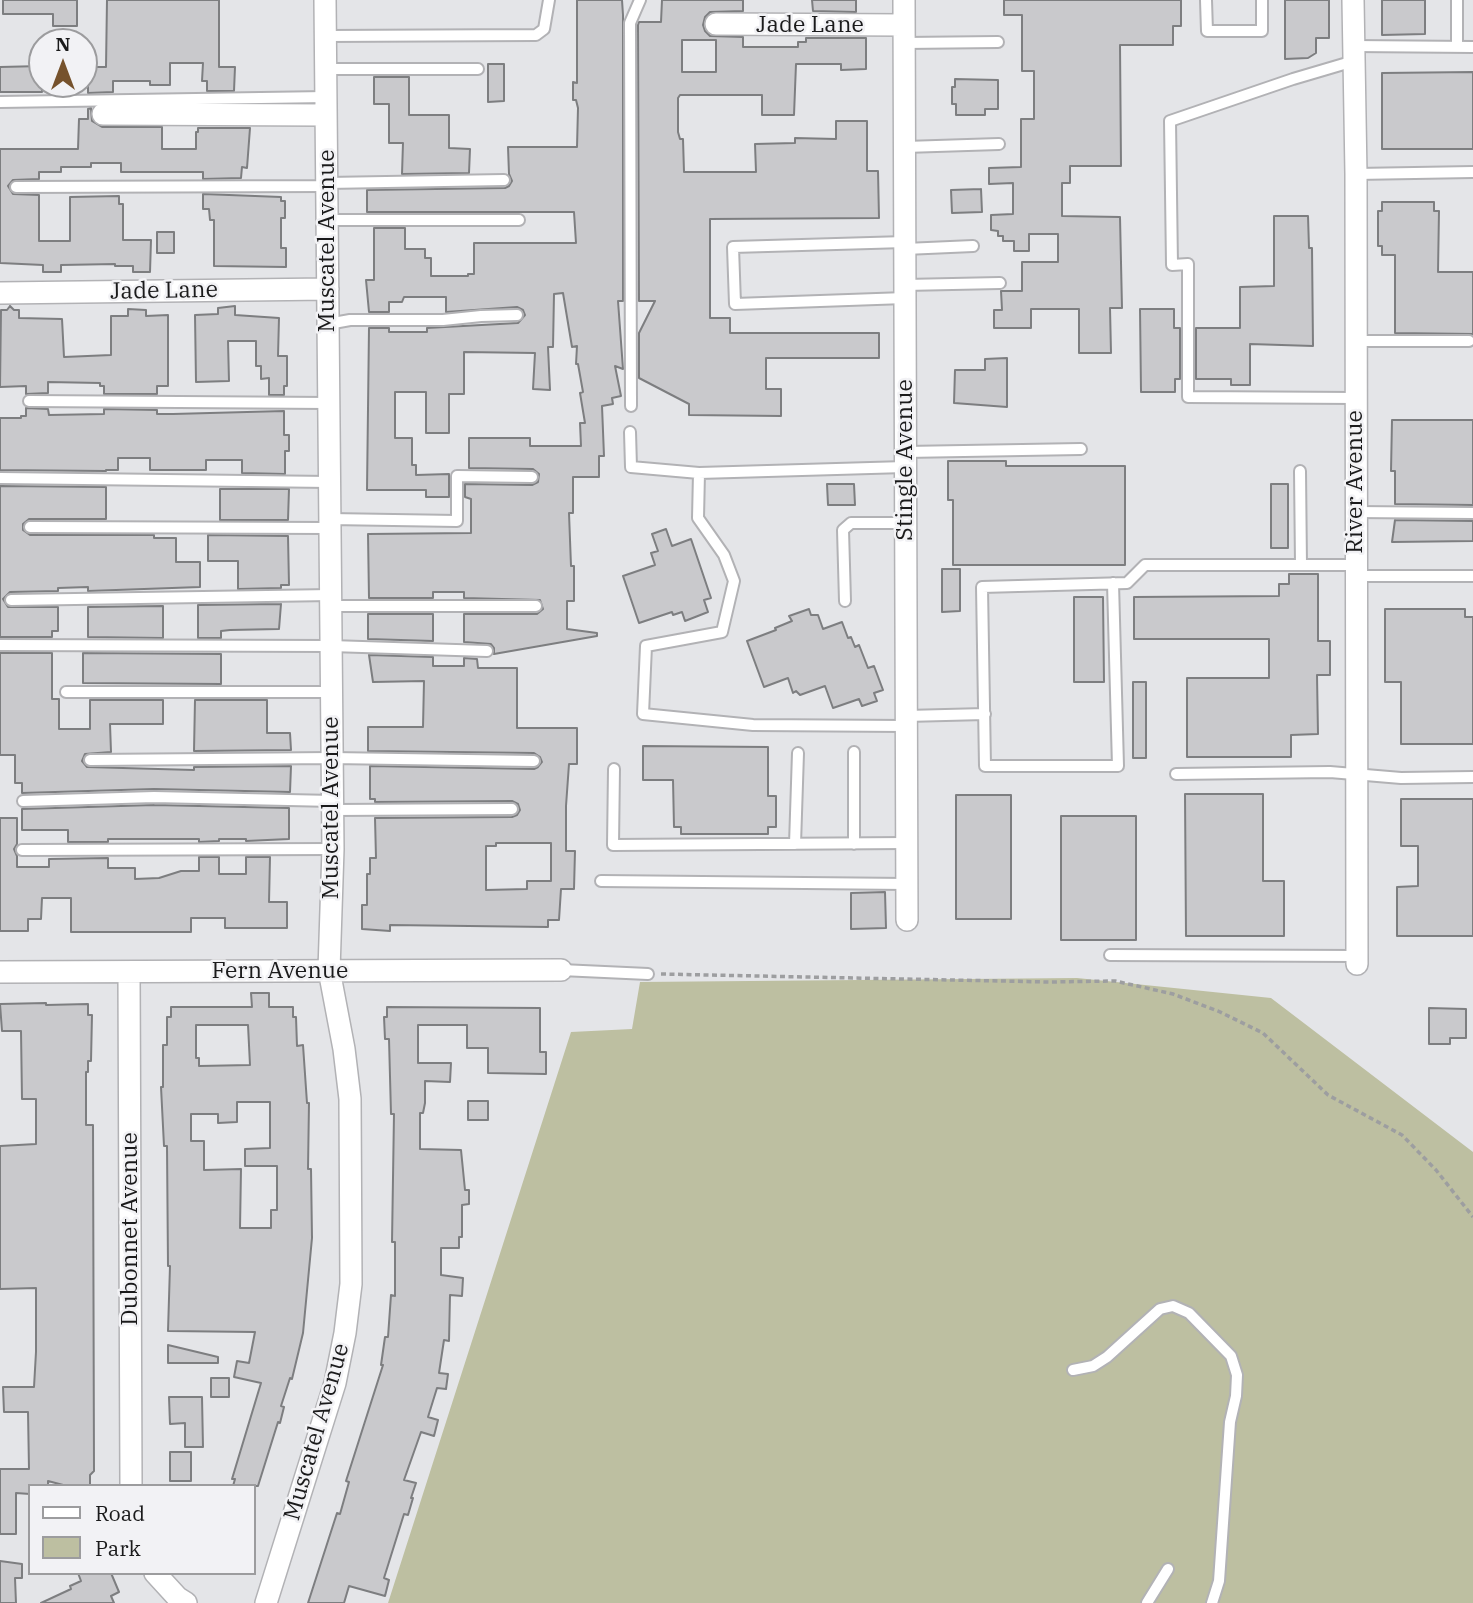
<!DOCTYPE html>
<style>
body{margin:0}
#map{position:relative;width:1473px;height:1603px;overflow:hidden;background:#e4e5e8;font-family:"IBM Plex Serif",serif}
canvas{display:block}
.legend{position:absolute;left:28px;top:1484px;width:228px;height:91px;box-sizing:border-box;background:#f2f2f5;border:2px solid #9c9c9e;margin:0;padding:9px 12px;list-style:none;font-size:21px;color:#1a1a1b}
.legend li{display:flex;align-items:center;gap:14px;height:35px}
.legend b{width:35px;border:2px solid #9c9c9e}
.north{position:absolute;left:28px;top:28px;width:70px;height:70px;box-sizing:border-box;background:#f2f2f5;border:2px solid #9c9c9e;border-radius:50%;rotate:0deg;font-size:19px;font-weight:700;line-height:28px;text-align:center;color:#1a1a1b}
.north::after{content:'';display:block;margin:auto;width:24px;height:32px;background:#76522c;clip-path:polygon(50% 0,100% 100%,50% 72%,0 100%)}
</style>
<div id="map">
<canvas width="1473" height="1603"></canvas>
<ul class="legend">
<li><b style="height:9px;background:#fff"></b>Road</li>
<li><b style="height:19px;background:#bdbfa1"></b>Park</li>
</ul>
<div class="north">N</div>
</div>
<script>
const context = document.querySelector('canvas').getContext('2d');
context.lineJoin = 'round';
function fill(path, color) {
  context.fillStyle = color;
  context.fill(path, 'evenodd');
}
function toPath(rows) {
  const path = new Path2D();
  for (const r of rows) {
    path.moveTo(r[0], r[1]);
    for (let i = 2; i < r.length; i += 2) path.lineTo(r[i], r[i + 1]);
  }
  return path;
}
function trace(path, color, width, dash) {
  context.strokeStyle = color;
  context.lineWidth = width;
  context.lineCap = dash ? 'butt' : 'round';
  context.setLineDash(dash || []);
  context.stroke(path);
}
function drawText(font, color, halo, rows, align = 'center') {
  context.font = font + ' "IBM Plex Serif",serif';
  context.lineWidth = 5;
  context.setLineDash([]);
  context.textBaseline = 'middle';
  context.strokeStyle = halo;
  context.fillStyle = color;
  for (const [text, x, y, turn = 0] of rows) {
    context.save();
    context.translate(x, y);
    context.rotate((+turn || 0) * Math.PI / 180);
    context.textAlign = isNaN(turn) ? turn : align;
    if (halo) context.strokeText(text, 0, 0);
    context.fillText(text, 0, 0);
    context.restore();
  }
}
fill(toPath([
 [1077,978,1271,998,1473,1152,1473,1603,388,1603,571,1032,632,1029,640,982]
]), '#bdbfa1');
const building = toPath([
 [3,0,77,0,77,26,53,26,53,14,3,14,3,0],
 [107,0,219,0,219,67,235,67,234,91,207,91,207,81,202,81,203,63,170,63,170,85,150,85,150,81,113,81,113,92,88,93,88,86,84,86,84,67,106,67,107,0],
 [577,0,622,0,623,15,623,301,618,301,623,369,615,366,621,396,612,398,613,404,602,406,604,456,599,456,599,477,573,477,573,513,569,513,571,566,574,566,574,601,567,601,567,629,597,633,597,636,494,654,494,648,491,644,464,642,464,614,537,614,543,609,540,600,464,598,464,592,433,592,433,598,369,598,368,534,471,533,471,499,465,497,465,484,532,485,538,482,539,474,533,469,469,468,469,438,530,438,530,446,581,446,580,423,585,423,580,393,583,392,578,364,576,364,577,346,572,347,563,293,554,294,553,347,548,347,550,390,533,389,535,353,464,352,464,394,449,394,449,433,426,433,426,392,395,392,395,438,412,438,412,465,416,465,416,475,449,474,449,497,426,497,426,490,367,490,369,328,389,328,389,332,427,332,427,328,518,323,525,315,523,310,517,307,446,312,446,297,404,297,402,302,389,302,389,312,369,312,366,280,374,280,374,228,405,228,405,249,425,249,425,258,431,258,431,276,468,276,468,274,474,274,474,243,576,243,574,212,367,212,367,190,505,188,509,186,512,181,509,174,508,147,577,147,578,108,576,100,573,100,573,82,577,83,577,0],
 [662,0,743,0,743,11,710,12,705,17,703,25,705,31,710,36,743,37,743,47,798,47,798,42,806,42,806,38,866,38,866,69,841,70,841,64,796,64,794,115,762,115,762,95,680,95,678,98,678,132,680,139,683,139,684,172,756,172,755,144,795,143,795,138,836,139,836,121,867,121,867,171,878,171,879,218,710,219,710,318,730,318,730,333,879,333,879,358,766,358,766,389,781,389,781,416,689,415,689,404,639,378,639,333,655,301,639,301,638,25,639,22,661,22,662,0],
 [682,40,716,40,716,72,682,72,682,40],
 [812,0,856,0,856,12,813,11,812,0],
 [1004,0,1181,0,1181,26,1173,26,1173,45,1120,45,1121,166,1070,166,1070,183,1062,183,1062,216,1120,217,1122,308,1110,308,1111,353,1079,353,1079,309,1031,309,1031,328,994,328,994,310,1002,310,1001,291,1022,291,1022,262,1058,262,1058,234,1029,234,1029,251,1014,251,1014,241,1003,241,1003,236,998,236,998,231,991,230,991,215,1013,214,1013,183,989,184,989,168,1021,167,1021,119,1034,119,1034,71,1022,71,1022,15,1004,15,1004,0],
 [1285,0,1329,0,1329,38,1316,38,1316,53,1308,58,1285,59,1285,0],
 [1382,0,1425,0,1425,34,1382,35,1382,0],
 [488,64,504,64,504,101,488,102,488,64],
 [42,66,42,92,0,92,0,67,42,66],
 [1473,72,1473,149,1382,149,1382,73,1473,72],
 [374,77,409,77,409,115,449,115,449,148,470,149,469,173,402,174,403,143,389,143,389,104,374,104,374,77],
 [955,79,998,80,998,109,985,109,985,115,956,115,956,104,952,104,952,87,955,87,955,79],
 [91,108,92,121,102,127,162,127,162,149,196,149,196,132,198,132,198,128,250,128,247,168,242,167,241,178,203,179,203,172,121,172,121,163,91,163,91,167,61,167,61,172,39,172,39,179,13,180,8,186,13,194,39,195,39,241,70,241,70,197,119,196,119,204,123,204,123,240,151,240,150,272,133,272,133,266,115,266,115,264,61,265,61,272,43,272,43,265,0,263,0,149,78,149,79,119,88,119,88,109,91,108],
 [981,189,982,212,952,213,951,190,981,189],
 [203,194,281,197,281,201,285,201,285,218,281,218,281,248,286,248,286,267,214,266,214,220,210,220,209,209,203,209,203,194],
 [1382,202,1434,202,1434,211,1439,211,1438,272,1473,272,1473,334,1395,333,1395,255,1382,255,1382,246,1378,246,1378,211,1382,211,1382,202],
 [1274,216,1308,216,1309,248,1312,248,1313,346,1250,344,1250,385,1231,385,1231,379,1196,379,1196,328,1240,328,1240,287,1274,286,1274,216],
 [157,232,174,232,174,253,157,253,157,232],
 [10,306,14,310,19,310,19,318,62,319,64,357,111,355,111,316,128,316,128,309,146,310,146,316,168,315,168,386,157,386,157,394,104,394,104,386,100,386,100,383,48,382,48,393,26,394,26,386,0,387,1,310,7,310,10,306],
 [235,306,235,315,279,318,278,356,287,356,287,386,284,386,284,395,269,395,269,378,261,379,261,366,256,366,256,341,228,341,229,381,196,382,195,315,218,314,218,308,235,306],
 [1140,309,1174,309,1174,328,1180,328,1180,379,1175,379,1175,392,1141,392,1140,309],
 [1007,358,1007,407,954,403,955,370,985,370,985,359,1007,358],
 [26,408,48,409,49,415,104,414,104,409,157,410,157,414,173,414,284,411,284,435,289,435,289,451,285,451,285,474,242,473,242,460,206,460,206,470,150,470,150,458,118,458,118,470,106,470,106,471,0,470,0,418,21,418,21,416,26,416,26,408],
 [1392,420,1473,420,1473,505,1395,504,1395,471,1391,471,1392,420],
 [948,461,1006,461,1006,466,1125,466,1125,565,953,565,953,500,948,500,948,461],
 [827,484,854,484,855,505,828,505,827,484],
 [1271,484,1288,484,1288,548,1271,548,1271,484],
 [0,486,106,487,106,519,29,519,23,524,23,530,30,535,154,535,154,538,176,538,176,562,200,562,200,587,88,591,88,587,58,588,58,591,10,592,3,599,8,607,58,607,58,631,52,631,52,637,0,637,0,486],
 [220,489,289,489,288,520,220,520,220,489],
 [1395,520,1473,521,1473,541,1392,542,1395,520],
 [666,529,672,546,691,539,711,598,704,600,708,612,685,621,682,612,673,615,672,612,639,623,623,576,655,565,651,553,658,551,652,534,666,529],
 [208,535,288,536,289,585,281,585,281,588,238,589,238,561,208,561,208,535],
 [942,569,960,569,960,611,942,612,942,569],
 [1289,574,1318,574,1318,641,1330,641,1330,675,1317,675,1318,734,1291,735,1291,757,1187,757,1187,678,1269,678,1269,639,1134,639,1134,597,1279,596,1279,584,1289,584,1289,574],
 [1074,597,1103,597,1104,682,1074,682,1074,597],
 [281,604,279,629,230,630,221,631,221,638,198,638,198,605,281,604],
 [163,606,163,638,88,637,88,607,163,606],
 [809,609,811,615,818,615,823,629,842,622,848,638,851,637,855,647,859,645,868,668,874,666,883,690,874,693,877,701,862,706,859,699,833,708,825,686,800,695,796,691,793,693,788,678,764,687,747,641,776,630,775,628,792,621,789,616,809,609],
 [1385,609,1465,609,1465,617,1473,617,1473,744,1401,744,1401,682,1385,682,1385,609],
 [368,614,433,614,433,641,368,639,368,614],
 [0,653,52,653,52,699,59,699,59,729,90,729,90,700,163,700,163,724,110,724,111,752,85,754,82,761,87,767,194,770,194,767,291,766,290,792,154,789,22,793,22,783,15,783,15,755,0,755,0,653],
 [83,653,221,654,221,684,83,683,83,653],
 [369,655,433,657,433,666,464,666,464,658,477,659,478,668,517,668,517,728,577,728,577,764,569,764,566,806,566,851,575,851,574,889,561,889,559,920,548,920,548,927,390,925,390,931,362,929,362,905,367,905,367,874,370,874,370,858,376,858,375,818,512,817,517,815,520,810,518,804,512,801,375,802,375,799,370,799,370,766,534,769,538,767,542,762,540,757,534,753,368,751,368,727,423,727,424,681,373,682,369,655],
 [496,843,551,843,551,881,527,881,527,889,486,890,486,846,496,846,496,843],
 [1133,682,1146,682,1146,758,1133,758,1133,682],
 [195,700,267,700,267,733,290,733,291,750,194,751,195,700],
 [643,746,768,747,768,796,776,796,776,827,768,827,768,834,681,834,681,827,674,827,673,780,643,780,643,746],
 [1185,794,1263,794,1263,881,1284,881,1284,936,1186,936,1185,794],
 [956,795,1011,795,1011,919,956,919,956,795],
 [1401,799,1473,799,1473,936,1397,936,1397,887,1418,886,1418,846,1401,846,1401,799],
 [154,805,289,808,289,839,246,841,246,839,219,839,219,841,199,842,199,839,108,839,108,842,68,842,68,830,22,830,22,809,154,805],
 [1061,816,1136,816,1136,940,1061,940,1061,816],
 [0,818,17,818,17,844,14,849,17,856,17,867,49,867,49,859,108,858,108,868,135,868,135,879,159,878,181,871,199,871,199,857,219,857,219,874,246,874,246,857,270,857,269,902,287,902,287,928,225,928,225,918,191,918,191,932,71,932,71,898,42,898,41,919,28,919,28,931,0,931,0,818],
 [885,892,886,928,851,929,851,893,885,892],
 [251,993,269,993,269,1007,293,1007,293,1017,296,1017,297,1046,303,1045,307,1103,309,1103,308,1169,311,1169,312,1238,303,1333,292,1379,290,1378,281,1406,284,1407,280,1423,278,1422,258,1486,233,1486,235,1479,232,1479,261,1383,234,1377,237,1361,249,1363,255,1332,168,1331,170,1266,168,1266,167,1146,164,1146,161,1087,163,1087,163,1045,167,1045,167,1017,171,1017,171,1007,252,1007,251,993],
 [196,1025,248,1025,250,1065,199,1066,199,1058,196,1058,196,1025],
 [237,1102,270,1102,270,1148,245,1149,245,1166,277,1166,277,1210,271,1210,271,1228,240,1228,241,1169,204,1170,204,1141,191,1141,191,1114,218,1114,218,1123,237,1122,237,1102],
 [46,1003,46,1005,88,1004,88,1015,92,1015,91,1061,88,1061,88,1072,86,1072,86,1125,93,1125,94,1471,90,1475,90,1485,67,1486,48,1481,48,1486,30,1486,30,1494,16,1493,16,1534,0,1534,0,1469,29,1469,28,1412,4,1412,3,1387,34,1387,36,1352,36,1288,0,1289,0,1146,36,1144,36,1099,22,1099,21,1031,2,1031,0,1004,46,1003],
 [387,1007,540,1008,540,1052,546,1052,546,1074,488,1073,488,1048,467,1048,467,1025,418,1025,418,1063,451,1063,450,1082,425,1081,425,1103,423,1113,420,1113,420,1149,461,1150,465,1190,469,1190,469,1204,462,1205,462,1237,459,1237,459,1248,441,1248,441,1275,463,1278,462,1296,450,1295,449,1341,444,1340,439,1373,448,1374,446,1389,437,1388,428,1417,438,1420,434,1436,421,1432,404,1480,416,1483,411,1498,413,1498,408,1515,404,1514,384,1578,389,1580,385,1596,349,1586,344,1603,308,1603,337,1513,340,1514,349,1482,346,1481,383,1365,381,1365,385,1337,388,1337,391,1295,395,1296,395,1242,392,1242,394,1114,391,1114,389,1039,385,1039,384,1017,387,1017,387,1007],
 [1429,1008,1466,1009,1466,1038,1450,1038,1450,1044,1429,1044,1429,1008],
 [468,1101,488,1101,488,1120,468,1120,468,1101],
 [168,1345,218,1357,218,1363,168,1363,168,1345],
 [211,1378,229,1378,229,1397,211,1397,211,1378],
 [169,1397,202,1397,203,1447,185,1447,185,1423,170,1424,169,1397],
 [170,1452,191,1452,191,1481,170,1481,170,1452],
 [0,1561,22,1564,22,1578,15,1578,16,1603,0,1603,0,1561],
 [78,1573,111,1573,119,1592,111,1596,114,1603,41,1603,71,1589,70,1586,81,1581,78,1573]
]);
fill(building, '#c9c9cc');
trace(building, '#7d7e80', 2);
const service = toPath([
 [1206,0,1207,31,1262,31,1262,0],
 [1457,0,1457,47],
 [325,36,536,35,544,29,549,0],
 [904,43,998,42],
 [1353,46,1473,47],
 [1354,61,1293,79,1170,121,1172,265,1188,264,1188,397,1356,398],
 [326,69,478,69],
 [0,102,326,97],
 [905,147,999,144],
 [1356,174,1473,172],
 [327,183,504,180],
 [16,187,327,186],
 [327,220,519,220],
 [905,242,733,247,735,304,905,298],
 [905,249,973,246],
 [905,285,1000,283],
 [328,324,350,320,443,320,481,316,517,315],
 [1356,341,1469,341],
 [29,401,329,403],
 [631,406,630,23,640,0],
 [630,432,631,467,699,473],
 [905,452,1081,449],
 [905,467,699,473,698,518,724,555,734,581,722,632,646,646,643,714,753,725,906,726],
 [1300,471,1301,565,1355,565],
 [0,478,330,482],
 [1355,512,1473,513],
 [330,519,457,521,457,476,532,477],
 [30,527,330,528],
 [1355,576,1473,576],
 [1113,583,1118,766,985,766,982,587,1127,583,1145,565,1301,565],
 [11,600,331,595],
 [845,601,843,530,851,523,905,523],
 [331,606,536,606],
 [0,645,331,646,487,651],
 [66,692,332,692],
 [906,716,985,714],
 [854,752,854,844],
 [90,760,332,758,534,761],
 [614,769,613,845,907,843],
 [1176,774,1330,772,1401,778,1473,777],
 [23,801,154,797,333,801],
 [333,810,512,809],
 [795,844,798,753],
 [22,850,333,849],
 [601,881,907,884],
 [1110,955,1357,956],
 [561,970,648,974],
 [1073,1370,1093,1366,1107,1357,1160,1309,1173,1306,1189,1313,1231,1356,1237,1375,1236,1396,1230,1422,1219,1581,1212,1603],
 [1147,1603,1168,1569]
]);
const minor = toPath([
 [904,0,907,920],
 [1353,0,1356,174,1357,964],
 [716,24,904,25],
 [103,114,326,115],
 [0,293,328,289],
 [0,972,561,970],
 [129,972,131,1486],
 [155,1573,178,1598,186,1603],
 [266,1603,335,1383,345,1333,351,1284,350,1099,344,1049,329,970,333,849,325,0]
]);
trace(service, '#b2b2b5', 14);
trace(minor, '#b2b2b5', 24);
trace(toPath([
 [661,974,1049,982,1115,981,1173,994,1218,1011,1263,1033,1328,1095,1402,1135,1436,1170,1473,1217]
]), '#9d9ea0', 3.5, [5, 3.5]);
trace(service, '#fff', 10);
trace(minor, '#fff', 21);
drawText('23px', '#1a1a1b', '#f2f2f5', [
 ["Jade Lane",810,25],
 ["Muscatel Avenue",327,241,-90],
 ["Jade Lane",164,291,-1],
 ["Stingle Avenue",905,460,-90],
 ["River Avenue",1355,482,-90],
 ["Muscatel Avenue",331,808,-90],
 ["Fern Avenue",280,971],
 ["Dubonnet Avenue",130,1229,-90],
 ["Muscatel Avenue",317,1432,-74]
]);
</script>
